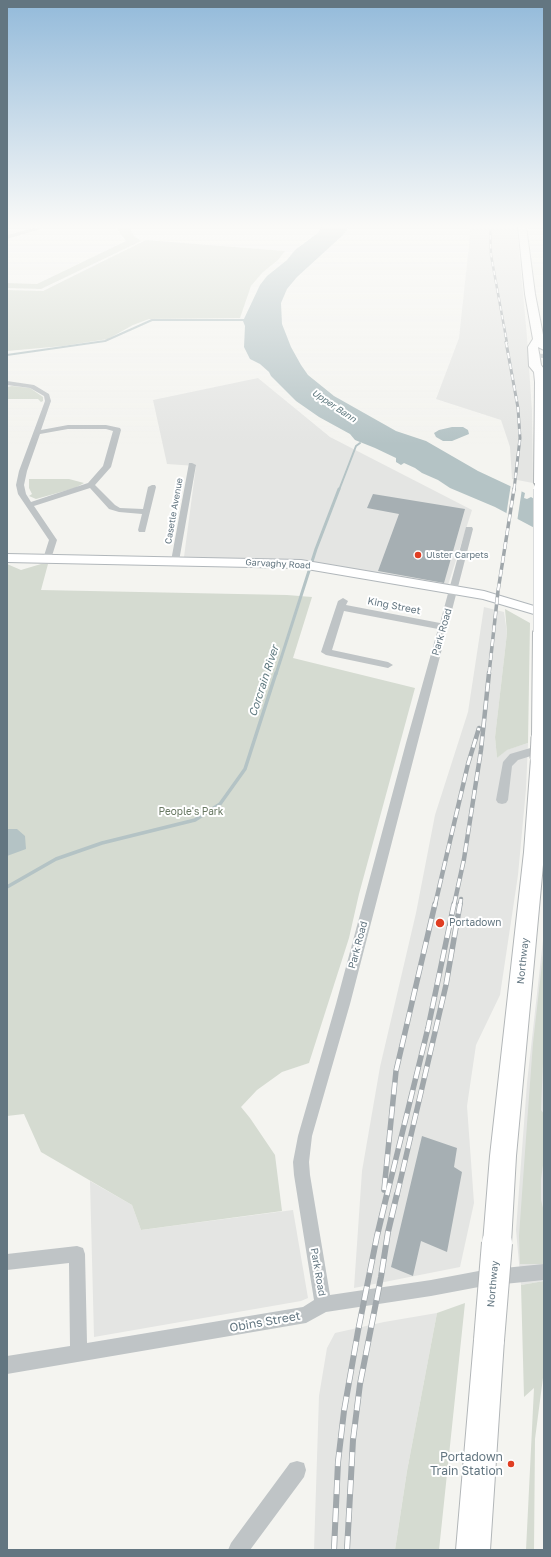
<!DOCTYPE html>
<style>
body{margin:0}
#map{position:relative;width:551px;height:1557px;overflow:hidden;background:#f4f4f0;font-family:"Golos Text",sans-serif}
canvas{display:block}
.frame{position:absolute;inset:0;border:8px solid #637681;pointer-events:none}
</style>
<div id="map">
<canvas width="551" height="1557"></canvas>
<div class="frame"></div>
</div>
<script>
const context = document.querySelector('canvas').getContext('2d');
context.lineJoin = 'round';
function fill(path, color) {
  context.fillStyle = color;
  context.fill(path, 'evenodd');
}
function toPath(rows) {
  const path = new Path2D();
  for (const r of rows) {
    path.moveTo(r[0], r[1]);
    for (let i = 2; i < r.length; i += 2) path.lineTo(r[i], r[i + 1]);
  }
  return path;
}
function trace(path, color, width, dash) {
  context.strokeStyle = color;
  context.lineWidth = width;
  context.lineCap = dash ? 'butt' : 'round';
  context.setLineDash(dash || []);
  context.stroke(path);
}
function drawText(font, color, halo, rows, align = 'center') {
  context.font = font + ' "Golos Text",sans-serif';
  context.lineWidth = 4;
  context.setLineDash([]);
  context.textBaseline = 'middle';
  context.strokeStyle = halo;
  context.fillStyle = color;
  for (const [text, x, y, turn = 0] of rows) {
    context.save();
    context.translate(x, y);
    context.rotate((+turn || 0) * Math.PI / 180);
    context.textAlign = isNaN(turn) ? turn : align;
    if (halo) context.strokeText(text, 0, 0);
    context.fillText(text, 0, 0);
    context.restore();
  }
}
fill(toPath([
 [471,226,517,226,527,337,532,411,533,483,512,479,510,447,501,420,436,399,459,338],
 [258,378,330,437,472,510,448,585,304,561,184,557,196,466,167,464,153,400],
 [484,607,504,612,507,633,495,737,497,758,506,750,528,743,526,789,518,875,500,995,476,1045,467,1106,474,1203,460,1267,354,1288,362,1171,380,1067,416,913,435,815,468,712],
 [544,931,544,1281,521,1285,516,1230,527,1083],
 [90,1181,132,1205,141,1230,293,1210,308,1298,301,1301,94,1337],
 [437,1313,407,1471,395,1550,314,1550,319,1396,327,1348,335,1333,384,1322]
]), '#e4e5e3');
fill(toPath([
 [115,226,128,226,134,236,141,241,41,289,7,288,7,283,37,284,126,241],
 [146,240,285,251,278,260,262,273,251,286,240,318,149,319,133,325,108,339,63,346,7,351,7,290,43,291],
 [12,386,30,388,43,397,43,401,41,402,38,399,7,399,7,387],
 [29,479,69,479,84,483,75,488,36,499,29,496,32,494,29,488],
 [7,564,21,570,41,564,48,564,41,590,287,595,312,597,293,658,415,688,359,894,349,938,309,1063,282,1072,257,1090,241,1107,250,1118,275,1155,282,1211,141,1230,132,1205,41,1152,24,1114,7,1116],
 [505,609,530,623,528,743,507,750,497,758,495,737,507,633],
 [544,946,544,1039,541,1110,544,1114,544,1158,541,1179,541,1200,544,1212,544,1264,520,1264,519,1236,527,1124,533,1043],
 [544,1281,544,1370,535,1439,534,1550,526,1550,534,1388,524,1397,521,1285],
 [465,1303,439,1550,395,1550,407,1471,437,1313]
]), '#d5dbd1');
fill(toPath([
 [322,226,349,226,343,235,297,277,287,289,281,303,282,324,291,347,301,365,308,375,334,396,396,431,426,441,478,471,525,493,524,498,527,499,531,497,544,505,544,533,495,507,450,488,438,480,422,473,415,468,404,463,401,465,396,462,396,458,375,448,355,440,350,434,319,417,296,401,271,376,269,372,260,364,250,359,244,347,245,326,243,321,260,285,267,276,287,260,295,250,318,233],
 [452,427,463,427,468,430,469,434,452,441,443,441,436,437,434,433,439,430],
 [7,829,17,829,25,836,26,849,7,856]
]), '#b4c3c5');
fill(toPath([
 [511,484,522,489,517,522,506,516]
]), '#f4f4f0');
trace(toPath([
 [7,355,105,341,152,320,248,320],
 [339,490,356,446,360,443]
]), '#b4c3c5', 2);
trace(toPath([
 [276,674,316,549,339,489]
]), '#b4c3c5', 3);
trace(toPath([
 [7,887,56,859,102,843,195,820,220,804,245,769,276,673]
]), '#b4c3c5', 3.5);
fill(toPath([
 [373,494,465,509,444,583,378,571,399,514,367,508],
 [422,1136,457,1148,454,1167,462,1172,447,1252,421,1241,413,1276,391,1267]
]), '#a6afb3');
const secondary = toPath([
 [7,554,301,560,484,591,544,609,544,617,483,599,301,568,7,562,7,554]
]);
const trunk = toPath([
 [518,226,526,226,535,294,544,340,544,350,538,347,541,365,544,369,544,486,541,487,536,486,534,483,535,382,534,372,529,366,528,347,533,339,525,294,518,226],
 [541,627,544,627,544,743,541,744,535,742,532,737,533,632,535,628,541,627],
 [540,752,544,753,544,854,516,1156,511,1243,507,1253,497,1257,487,1253,483,1243,490,1156,524,852,531,759,533,754,540,752],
 [489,1325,499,1330,504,1340,490,1550,456,1550,474,1340,479,1330,489,1325]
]);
trace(secondary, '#b1b7bb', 2);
trace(trunk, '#b2b6b8', 2);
fill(toPath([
 [42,226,50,226,7,239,7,235,42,226],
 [7,381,34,385,49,394,51,401,41,430,68,425,106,425,120,428,121,430,111,467,95,485,115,505,120,508,143,509,148,487,152,485,155,485,156,487,145,532,139,532,138,530,142,514,119,512,109,509,90,488,34,506,57,540,51,559,50,561,44,561,43,559,49,540,18,494,16,485,19,471,45,401,44,396,30,388,7,385,7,381],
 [68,429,106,429,113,431,103,466,88,483,31,502,26,494,24,485,27,471,40,434,68,429],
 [189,463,192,463,196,465,179,561,175,564,171,561,189,463],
 [466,527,472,527,473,529,350,1004,312,1136,309,1162,310,1175,330,1295,431,1280,484,1270,544,1264,544,1280,484,1286,431,1296,326,1312,306,1323,7,1374,7,1356,70,1346,69,1263,7,1270,7,1254,77,1246,83,1248,85,1254,87,1343,303,1307,314,1300,294,1175,293,1162,298,1136,336,1004,406,743,438,629,344,611,332,650,388,662,393,665,388,668,326,655,321,652,338,601,343,598,348,601,346,605,440,623,466,527],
 [544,744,544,752,518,760,512,766,508,800,506,803,502,804,498,803,496,800,503,762,510,754,544,744],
 [297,1461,304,1463,306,1470,304,1477,250,1550,228,1550,231,1543,290,1463,297,1461]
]), '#bfc4c6');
fill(toPath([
 [530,353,544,354,544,358,530,357,530,353]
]), '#bfc4c6');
fill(secondary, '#fff');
fill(trunk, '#fff');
const railFar5 = toPath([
 [490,226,491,255,507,343]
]);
const railFar4 = toPath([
 [506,342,518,408,520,438,514,490]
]);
const railFar3 = toPath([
 [489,674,498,591,514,489]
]);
const railFar2 = toPath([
 [435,905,468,764,479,728],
 [454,905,464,859,481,750,489,673],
 [460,905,461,899]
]);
const railFar1 = toPath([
 [384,1190,396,1071,435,904],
 [387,1195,428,1028,454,904],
 [397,1195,446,985,460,904]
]);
const rail = toPath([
 [334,1550,338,1462,344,1411,358,1331,377,1236,387,1194],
 [347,1550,353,1440,360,1384,381,1277,388,1232,397,1194]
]);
trace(railFar5, '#a0a7ab', 2.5);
trace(railFar4, '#a0a7ab', 3);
trace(railFar3, '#a0a7ab', 3.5);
trace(railFar2, '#a0a7ab', 4.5);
trace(railFar1, '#a0a7ab', 5.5);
trace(rail, '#a0a7ab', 6);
trace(railFar5, '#fff', 1.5, [4.5]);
trace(railFar4, '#fff', 2, [5.5]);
trace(railFar3, '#fff', 2.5, [7]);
trace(railFar2, '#fff', 3, [9]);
trace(railFar1, '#fff', 4, [12]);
trace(rail, '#fff', 4.5, [14]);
const trunkBridgeFar3 = toPath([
 [541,483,541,490]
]);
const trunkBridgeFar2 = toPath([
 [541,489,541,632]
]);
const trunkBridgeFar1 = toPath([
 [540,759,541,737]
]);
const trunkBridge = toPath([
 [489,1340,497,1243]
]);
trace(trunkBridgeFar3, '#b2b6b8', 14, []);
trace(trunkBridgeFar2, '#b2b6b8', 16, []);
trace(trunkBridgeFar1, '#b2b6b8', 21, []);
trace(trunkBridge, '#b2b6b8', 32, []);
trace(trunkBridgeFar3, '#fff', 12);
trace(trunkBridgeFar2, '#fff', 15);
trace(trunkBridgeFar1, '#fff', 19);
trace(trunkBridge, '#fff', 30);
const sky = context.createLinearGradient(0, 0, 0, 444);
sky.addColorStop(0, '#93bada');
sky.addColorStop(0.51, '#fafaf8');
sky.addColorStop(1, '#fafaf800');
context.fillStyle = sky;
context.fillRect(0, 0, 551, 444);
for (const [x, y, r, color] of [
 [418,555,4,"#e03e23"],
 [440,923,5,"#e03e23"],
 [511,1464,4,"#e03e23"]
]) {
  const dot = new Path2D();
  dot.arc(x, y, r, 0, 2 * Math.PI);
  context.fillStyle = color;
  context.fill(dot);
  trace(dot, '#fff', 1.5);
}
drawText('italic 9px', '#5f797f', '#fff', [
 ["Upper Bann",334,406,34]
]);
drawText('9px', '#637681', '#fff', [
 ["Casetle Avenue",174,511,-80],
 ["Garvaghy Road",278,564,3]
]);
drawText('9px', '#637681', '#fff', [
 ["Ulster Carpets",426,555]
], 'left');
drawText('10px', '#637681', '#fff', [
 ["King Street",394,606,11],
 ["Park Road",442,632,-74],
 ["Park Road",358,945,-75],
 ["Northway",523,961,-84],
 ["Park Road",318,1272,80],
 ["Northway",493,1284,-85]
]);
drawText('10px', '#687862', '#fff', [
 ["People's Park",191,812]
]);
drawText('10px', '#637681', '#fff', [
 ["Portadown",449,923]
], 'left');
drawText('italic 11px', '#5f797f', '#fff', [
 ["Corcrain River",264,681,-72]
]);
drawText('12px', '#637681', '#fff', [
 ["Obins Street",265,1322,-10]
]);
drawText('12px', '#637681', '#fff', [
 ["Portadown",503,1457],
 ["Train Station",503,1471]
], 'right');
</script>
